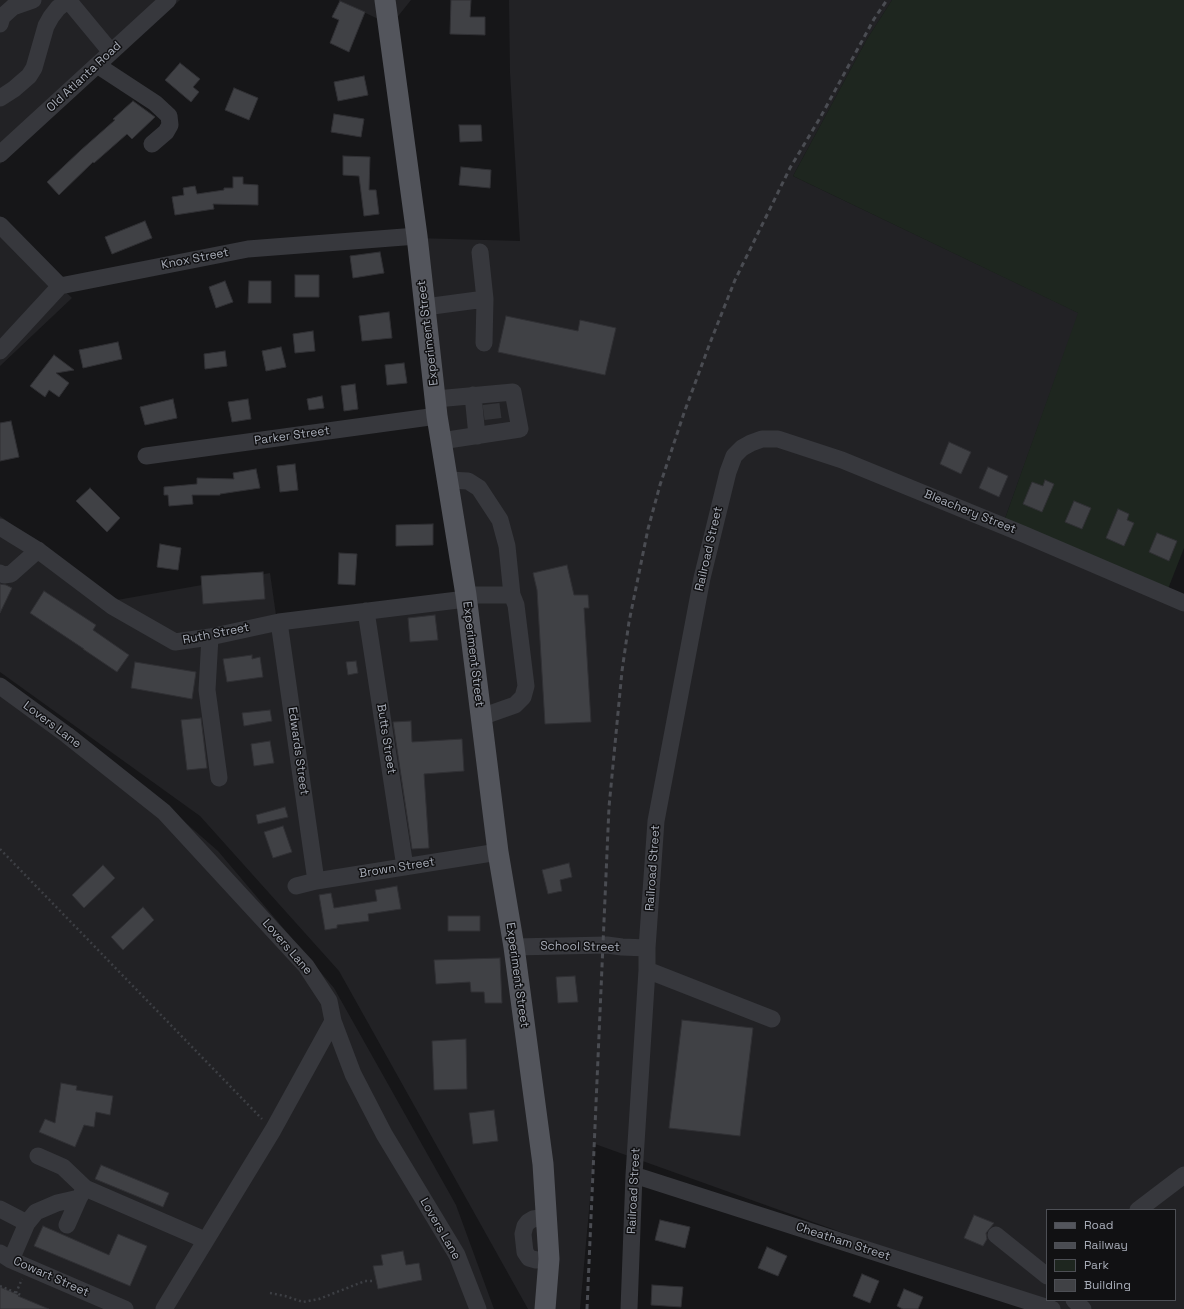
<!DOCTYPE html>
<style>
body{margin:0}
#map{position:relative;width:1184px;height:1309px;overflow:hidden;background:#161618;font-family:"Space Grotesk",sans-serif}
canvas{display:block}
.legend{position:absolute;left:1046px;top:1209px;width:130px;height:92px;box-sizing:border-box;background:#111113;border:1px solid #4d4f55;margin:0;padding:5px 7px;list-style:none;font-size:12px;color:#a8adb8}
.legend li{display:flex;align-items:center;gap:8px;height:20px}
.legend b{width:20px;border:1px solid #4d4f55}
</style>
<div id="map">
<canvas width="1184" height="1309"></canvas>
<ul class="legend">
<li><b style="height:5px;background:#53555c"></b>Road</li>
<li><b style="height:5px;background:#4a4c52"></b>Railway</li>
<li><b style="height:11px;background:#1e261f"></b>Park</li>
<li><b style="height:11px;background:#404145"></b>Building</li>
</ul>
</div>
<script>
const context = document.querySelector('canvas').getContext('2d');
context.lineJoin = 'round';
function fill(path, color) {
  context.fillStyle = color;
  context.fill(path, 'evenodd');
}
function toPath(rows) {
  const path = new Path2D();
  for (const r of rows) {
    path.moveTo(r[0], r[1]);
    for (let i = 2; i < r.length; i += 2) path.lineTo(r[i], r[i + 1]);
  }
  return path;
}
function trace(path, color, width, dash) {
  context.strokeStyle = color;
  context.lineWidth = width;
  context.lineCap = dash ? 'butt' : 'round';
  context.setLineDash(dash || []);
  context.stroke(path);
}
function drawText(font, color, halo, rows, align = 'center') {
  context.font = font + ' "Space Grotesk",sans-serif';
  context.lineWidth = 3;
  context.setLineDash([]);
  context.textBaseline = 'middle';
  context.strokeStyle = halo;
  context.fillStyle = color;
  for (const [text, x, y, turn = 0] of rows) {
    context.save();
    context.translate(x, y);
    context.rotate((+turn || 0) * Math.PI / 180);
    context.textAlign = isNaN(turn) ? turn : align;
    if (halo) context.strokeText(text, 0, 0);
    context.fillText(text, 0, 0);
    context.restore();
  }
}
fill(toPath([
 [0,0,180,0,0,164],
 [338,0,411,0,391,25],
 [509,0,892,0,867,39,793,176,1079,313,1002,527,1184,602,1184,1309,1056,1309,595,1144,580,1309,528,1309,339,971,200,816,0,672,0,516,117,600,270,573,277,622,467,598,416,238,520,241,510,73],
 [1047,1210,1175,1210,1175,1300,1047,1300],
 [0,228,72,298,0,366],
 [0,680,138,781,218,851,334,988,456,1205,494,1309,0,1309]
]), '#222225');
fill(toPath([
 [892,0,1184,0,1184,548,1166,594,1002,527,1078,313,793,176,867,39]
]), '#1e261f');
const building = toPath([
 [451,0,471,0,470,17,485,17,485,35,450,34,451,0],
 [340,1,365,12,349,52,330,43,339,20,332,17,340,1],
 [180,63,200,79,193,87,199,92,191,102,165,80,180,63],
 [364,76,368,95,338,101,334,82,364,76],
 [234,88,258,98,249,120,225,110,234,88],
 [133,101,155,117,132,139,127,134,94,163,93,162,59,195,47,182,81,150,115,120,113,119,133,101],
 [334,114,364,119,361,137,331,132,334,114],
 [459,125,481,125,482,141,460,142,459,125],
 [343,156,370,157,369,190,376,190,379,214,364,216,359,176,343,175,343,156],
 [461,167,491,170,490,188,459,185,461,167],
 [233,177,243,177,243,184,258,185,258,205,213,204,214,209,175,215,172,197,184,195,183,188,195,186,197,194,224,190,224,188,233,188,233,177],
 [145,221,152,238,112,254,105,237,145,221],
 [380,252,384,273,353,278,350,256,380,252],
 [295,275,319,275,319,297,295,297,295,275],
 [225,281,233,302,216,308,209,287,225,281],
 [249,281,271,281,271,303,248,303,249,281],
 [389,312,392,338,362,341,359,316,389,312],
 [506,316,578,331,580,320,616,328,605,375,498,352,506,316],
 [313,331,315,351,295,353,293,334,313,331],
 [118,342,122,359,83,368,79,350,118,342],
 [281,347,286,367,266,371,262,351,281,347],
 [225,351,227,366,205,369,204,354,225,351],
 [54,355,74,370,56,373,69,383,59,397,49,390,45,397,30,386,54,355],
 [404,363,407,383,387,385,385,365,404,363],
 [355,384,358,409,344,411,341,386,355,384],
 [322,396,324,408,309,410,307,399,322,396],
 [173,399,177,418,145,425,140,407,173,399],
 [248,399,251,419,232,422,228,402,248,399],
 [11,421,19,457,0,461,0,423,11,421],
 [949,442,971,452,961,474,940,464,949,442],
 [295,464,298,490,280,492,277,466,295,464],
 [988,467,1008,476,999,497,979,488,988,467],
 [256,469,260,488,220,494,220,495,192,495,193,504,169,506,168,495,164,495,164,487,197,484,197,478,234,479,233,473,256,469],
 [1045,480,1054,484,1042,512,1023,504,1032,482,1043,486,1045,480],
 [90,488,120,518,107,532,76,501,90,488],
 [1074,501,1091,508,1082,529,1065,522,1074,501],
 [1118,509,1129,514,1127,520,1134,523,1124,546,1106,538,1118,509],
 [433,524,433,545,396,546,396,525,433,524],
 [1157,533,1177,541,1169,561,1149,552,1157,533],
 [160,544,181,548,178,570,157,567,160,544],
 [339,553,357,554,355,585,338,584,339,553],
 [567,565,574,595,588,595,589,608,584,608,591,722,545,724,537,590,533,573,567,565],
 [263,572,265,599,203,604,201,576,263,572],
 [0,584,6,585,12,588,0,613,0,584],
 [44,591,96,625,93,630,129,655,117,672,83,649,84,649,30,613,44,591],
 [435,615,438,640,410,642,408,618,435,615],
 [252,655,252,659,260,657,263,677,227,682,223,659,252,655],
 [356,661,358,673,348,675,346,662,356,661],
 [135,662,196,672,192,699,131,688,135,662],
 [270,710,272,721,244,726,242,713,270,710],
 [201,718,207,768,187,770,181,720,201,718],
 [411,721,412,742,462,739,464,771,424,774,429,848,412,849,393,722,411,721],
 [270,741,274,763,254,766,251,744,270,741],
 [285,807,288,817,258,824,256,815,285,807],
 [283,826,292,852,273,858,264,832,283,826],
 [569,863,572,877,560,880,562,891,548,894,542,870,569,863],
 [103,865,115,878,84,908,72,895,103,865],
 [397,886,401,909,368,914,369,921,337,925,337,928,325,930,319,895,331,893,334,908,377,901,375,890,397,886],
 [143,907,154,920,123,950,111,937,143,907],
 [448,916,480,916,480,931,448,931,448,916],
 [500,958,502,1003,485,1003,484,992,471,992,470,982,436,984,434,960,500,958],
 [575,976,578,1002,558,1003,556,977,575,976],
 [682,1020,753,1028,740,1136,669,1128,682,1020],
 [466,1039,467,1089,434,1090,432,1041,466,1039],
 [61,1083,77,1086,76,1090,113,1096,110,1115,96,1112,94,1127,84,1125,75,1147,39,1132,45,1119,55,1123,61,1083],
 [494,1110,498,1141,473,1144,469,1113,494,1110],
 [101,1165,169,1193,163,1207,95,1179,101,1165],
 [974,1215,994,1223,986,1233,987,1239,983,1246,964,1238,974,1215],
 [660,1220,690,1227,685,1248,655,1240,660,1220],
 [43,1226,109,1255,118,1234,147,1246,130,1286,34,1246,43,1226],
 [767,1247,787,1256,778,1276,758,1268,767,1247],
 [403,1251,406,1265,419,1263,422,1280,378,1289,373,1266,383,1265,381,1255,403,1251],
 [862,1274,879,1281,870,1303,853,1296,862,1274],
 [652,1285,683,1287,681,1307,651,1305,652,1285],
 [0,1287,19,1295,18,1296,49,1309,0,1309,0,1287],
 [904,1289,923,1297,918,1309,903,1309,897,1306,904,1289]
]);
fill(building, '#404145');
trace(building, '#303034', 1);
trace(toPath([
 [491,404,493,419]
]), '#333438', 17, [17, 8]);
trace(toPath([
 [0,849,262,1119],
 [0,1286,21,1295],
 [16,1293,22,1279],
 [270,1293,285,1296,303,1302,319,1299,365,1281,373,1281]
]), '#3d3f44', 2.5, [2, 3]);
trace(toPath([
 [68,0,111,52],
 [0,24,2,17,13,7,33,0],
 [97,65,155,103,169,116,170,125,166,132,152,144],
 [0,98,14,89,29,76,34,68,46,26,51,17,58,8,68,0],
 [0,154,168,0],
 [0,225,60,286,248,249,417,236],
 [480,252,485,299],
 [425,307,485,299,484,343],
 [0,351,60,286],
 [473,395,477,436],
 [436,399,513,392,520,429,441,441],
 [146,456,437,416],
 [448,480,468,481,479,488,500,520,507,546,512,595],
 [0,527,39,551,112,606,175,642,210,637,279,622,466,599],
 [0,573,4,575,11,574,38,550],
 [466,595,512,595,516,605,526,686,523,697,515,705,481,717],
 [366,611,405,867],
 [279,622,316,881],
 [210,637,207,690,219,778],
 [0,686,67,735,164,812,306,966,329,1001,333,1021,353,1074,384,1134,457,1255,478,1309],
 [296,886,316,881,498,852],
 [514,947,607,945,622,947,647,948],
 [647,970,772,1019],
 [38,1156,63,1167,85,1188],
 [634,1175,1052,1309],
 [0,1209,27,1223],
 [1138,1210,1184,1175],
 [546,1217,533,1219,528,1222,525,1226,523,1234,525,1252,529,1258,536,1260,549,1259],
 [67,1225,79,1198],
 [996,1235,1047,1276],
 [0,1253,11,1260,125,1309],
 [11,1260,27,1223,36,1212,57,1203,79,1198,85,1188,205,1240],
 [1074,1300,1083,1309],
 [164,1309,273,1130,333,1021],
 [629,1309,634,1175,647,970,647,948,656,821,702,578,728,472,734,456,742,448,751,443,762,439,778,439,842,460,1023,534,1184,603]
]), '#37383d', 17);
trace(toPath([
 [385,0,417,236,437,416,466,595,498,852,514,947,543,1164,549,1259,545,1309]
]), '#53555c', 21);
trace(toPath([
 [587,1309,609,807,622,671,629,622,648,529,660,485,684,413,710,343,735,280,790,168,820,118,874,19,887,0]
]), '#4a4c52', 3, [5, 4]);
drawText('12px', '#a8adb8', '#111113', [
 ["Old Atlanta Road",84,77,-43],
 ["Knox Street",195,259,-11],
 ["Experiment Street",428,333,-97],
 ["Parker Street",292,436,-8],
 ["Bleachery Street",970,512,22],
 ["Railroad Street",709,549,-77],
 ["Ruth Street",216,634,-11],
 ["Experiment Street",473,654,83],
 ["Lovers Lane",52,725,37],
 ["Butts Street",386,739,81],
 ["Edwards Street",298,751,82],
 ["Brown Street",397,868,-9],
 ["Railroad Street",653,868,-86],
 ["Lovers Lane",287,947,49],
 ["School Street",580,947,1],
 ["Experiment Street",517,975,82],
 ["Railroad Street",634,1191,-87],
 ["Lovers Lane",440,1229,60],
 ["Cheatham Street",843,1242,18],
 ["Cowart Street",51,1277,24]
]);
</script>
